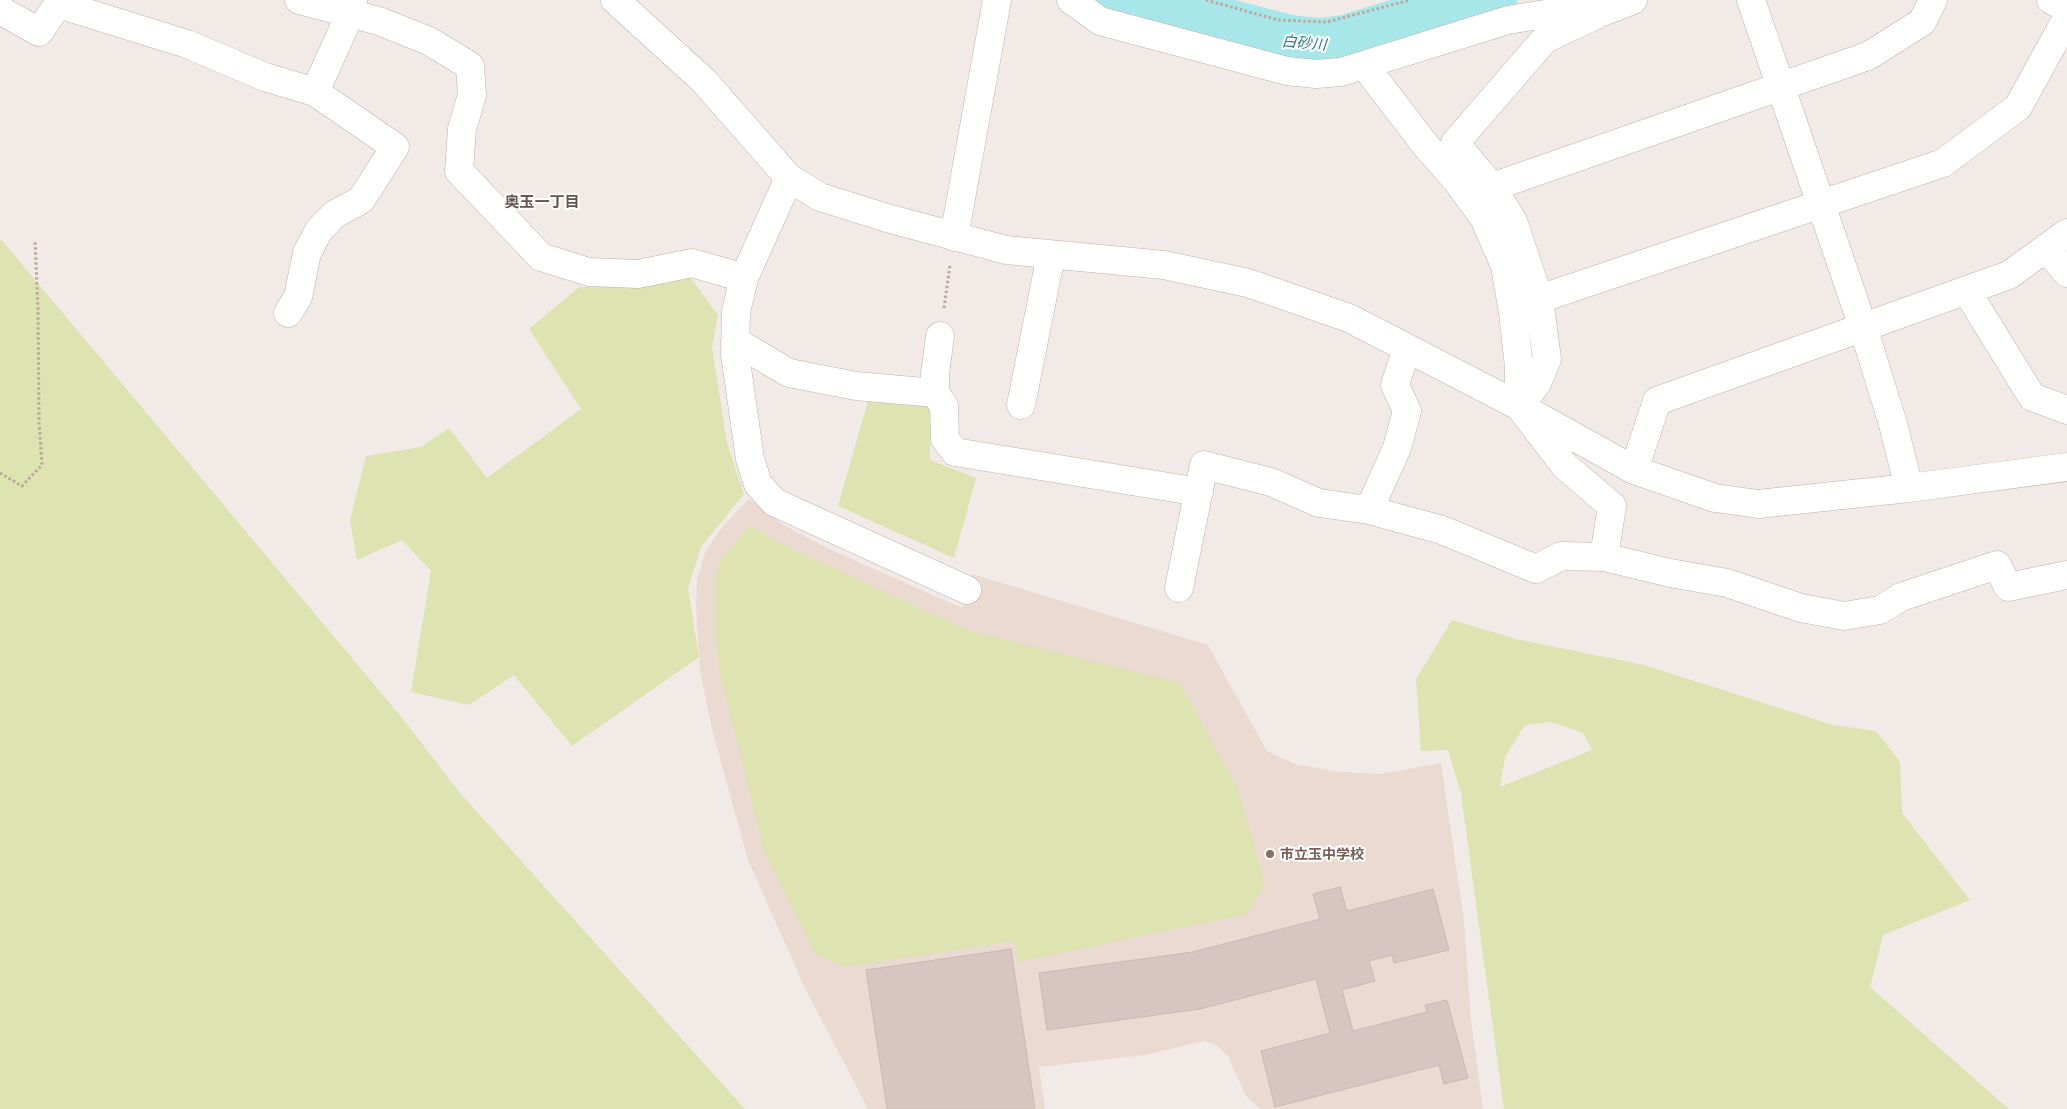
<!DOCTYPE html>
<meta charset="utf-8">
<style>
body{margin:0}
canvas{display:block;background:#f2eae7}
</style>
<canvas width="2067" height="1109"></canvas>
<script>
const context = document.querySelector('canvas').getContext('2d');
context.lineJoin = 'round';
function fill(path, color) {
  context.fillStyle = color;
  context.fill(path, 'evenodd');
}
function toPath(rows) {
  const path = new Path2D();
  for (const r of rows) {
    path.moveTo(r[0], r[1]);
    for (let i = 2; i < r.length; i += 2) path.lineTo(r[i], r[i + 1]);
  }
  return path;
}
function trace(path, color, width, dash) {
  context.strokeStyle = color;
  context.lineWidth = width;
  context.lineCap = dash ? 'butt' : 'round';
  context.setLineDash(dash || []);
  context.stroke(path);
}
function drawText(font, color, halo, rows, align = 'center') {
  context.font = font + ' Barlow,"Noto Sans JP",sans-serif';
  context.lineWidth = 4;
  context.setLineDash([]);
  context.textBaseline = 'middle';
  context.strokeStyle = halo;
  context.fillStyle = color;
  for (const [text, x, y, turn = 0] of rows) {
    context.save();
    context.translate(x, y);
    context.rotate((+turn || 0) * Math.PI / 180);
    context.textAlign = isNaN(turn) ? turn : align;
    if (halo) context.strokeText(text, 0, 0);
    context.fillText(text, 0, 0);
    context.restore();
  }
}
fill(toPath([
 [749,499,782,524,827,548,962,608,972,574,1208,645,1267,751,1295,764,1339,772,1381,774,1441,763,1464,921,1471,1020,1483,1109,1260,1109,1246,1096,1228,1056,1215,1044,1203,1041,1145,1055,1039,1067,1045,1109,868,1109,803,984,748,860,712,729,700,671,696,606,697,579,705,553,720,530]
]), '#eadad2');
fill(toPath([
 [0,238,403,719,460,793,745,1109,0,1109],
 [690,277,718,315,712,347,727,443,744,494,701,547,688,589,699,657,572,746,514,675,469,705,411,692,431,571,402,540,357,560,350,520,366,456,421,447,449,428,487,478,581,409,529,329,579,287,641,286],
 [869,397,931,403,930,460,976,478,954,558,838,506],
 [750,525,773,540,970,631,1180,683,1238,789,1265,884,1247,914,1018,962,1014,941,845,967,816,954,764,851,719,669,716,633,715,580,721,559],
 [1452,620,1516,639,1644,665,1833,725,1876,731,1900,762,1902,813,1970,900,1883,935,1870,987,2009,1109,1504,1109,1461,794,1448,750,1421,751,1416,679],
 [1551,722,1583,733,1592,750,1500,787,1505,757,1525,725]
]), '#dee3b2');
trace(toPath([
 [1117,0,1290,44,1319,47,1346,44,1488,0]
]), '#a7e7ea', 58);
const building = toPath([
 [1340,887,1347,911,1433,889,1449,950,1394,963,1392,955,1369,961,1375,981,1342,990,1353,1031,1427,1012,1425,1005,1447,1000,1468,1078,1444,1084,1439,1065,1275,1107,1261,1051,1330,1033,1316,979,1200,1009,1047,1030,1039,973,1193,952,1320,919,1313,894,1340,887],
 [1011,949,1035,1109,887,1109,866,970,1011,949]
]);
fill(building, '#d6c5c0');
trace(building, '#cdb8b1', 1);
const minor = toPath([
 [299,0,379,21,429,41,470,66,472,95,462,129,459,171,541,257,589,272,638,274,692,263,744,278],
 [615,0,704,81,789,178,820,197,887,218,1006,250,1164,265,1248,283,1349,318,1519,406,1634,470,1715,498,1758,504,1909,488,2067,467],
 [1071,0,1100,21,1287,71,1316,74,1341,72,1508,20,1545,14,1600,13,1594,0],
 [1751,0,1863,327,1893,424,1909,488],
 [2051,0,2067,8],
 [58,4,187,44,265,77,315,92,395,147,361,200,335,214,319,230,307,253,298,297,288,313],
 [0,10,39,32,61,0],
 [1364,65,1427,147,1457,181,1484,218,1505,266,1513,313,1519,367,1519,406,1565,466,1612,506,1604,557],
 [315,92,350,14,353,0],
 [789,178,744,278,736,312,735,354,750,459,758,484,774,502,967,590],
 [1492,187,1868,56,1922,22,1933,0],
 [954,237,997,0],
 [2046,248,2067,273],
 [1966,290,2032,397,2067,410],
 [1539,299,1943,163,2018,107,2067,18],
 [940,336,935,374,935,393,944,406,945,439,955,452,1199,492],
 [735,341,789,373,856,386,935,393],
 [1021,405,1051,255],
 [1519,406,1537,383,1547,359,1539,299,1513,221,1492,187,1455,143,1545,39,1600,13,1633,0],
 [1634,470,1657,401,2009,275,2067,233],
 [1369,510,1397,448,1407,411,1395,385,1407,348],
 [1179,588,1204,465,1271,482,1319,503,1369,510,1442,530,1536,569,1561,556,1604,557,1670,573,1727,583,1801,608,1844,616,1880,610,1901,597,1997,565,2008,587,2067,575]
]);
trace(minor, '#bdb0aa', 29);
trace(toPath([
 [1206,0,1278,20,1327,22,1410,0],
 [944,308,950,265],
 [0,473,22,486,42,465,39,421,38,308,35,242]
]), '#bda69c', 3, [2.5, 2.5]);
trace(minor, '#fff', 28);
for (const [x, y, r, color] of [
 [1270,854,5,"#8d6e63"]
]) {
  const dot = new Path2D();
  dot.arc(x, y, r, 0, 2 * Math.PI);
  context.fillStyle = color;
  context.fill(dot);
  trace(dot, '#fff', 2);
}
drawText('bold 14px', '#785e54', '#fff', [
 ["市立玉中学校",1280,854]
], 'left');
drawText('italic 15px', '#2e7c82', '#fff', [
 ["白砂川",1304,43,5]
]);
drawText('bold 15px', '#66544e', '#fff', [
 ["奥玉一丁目",542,202]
]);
</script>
